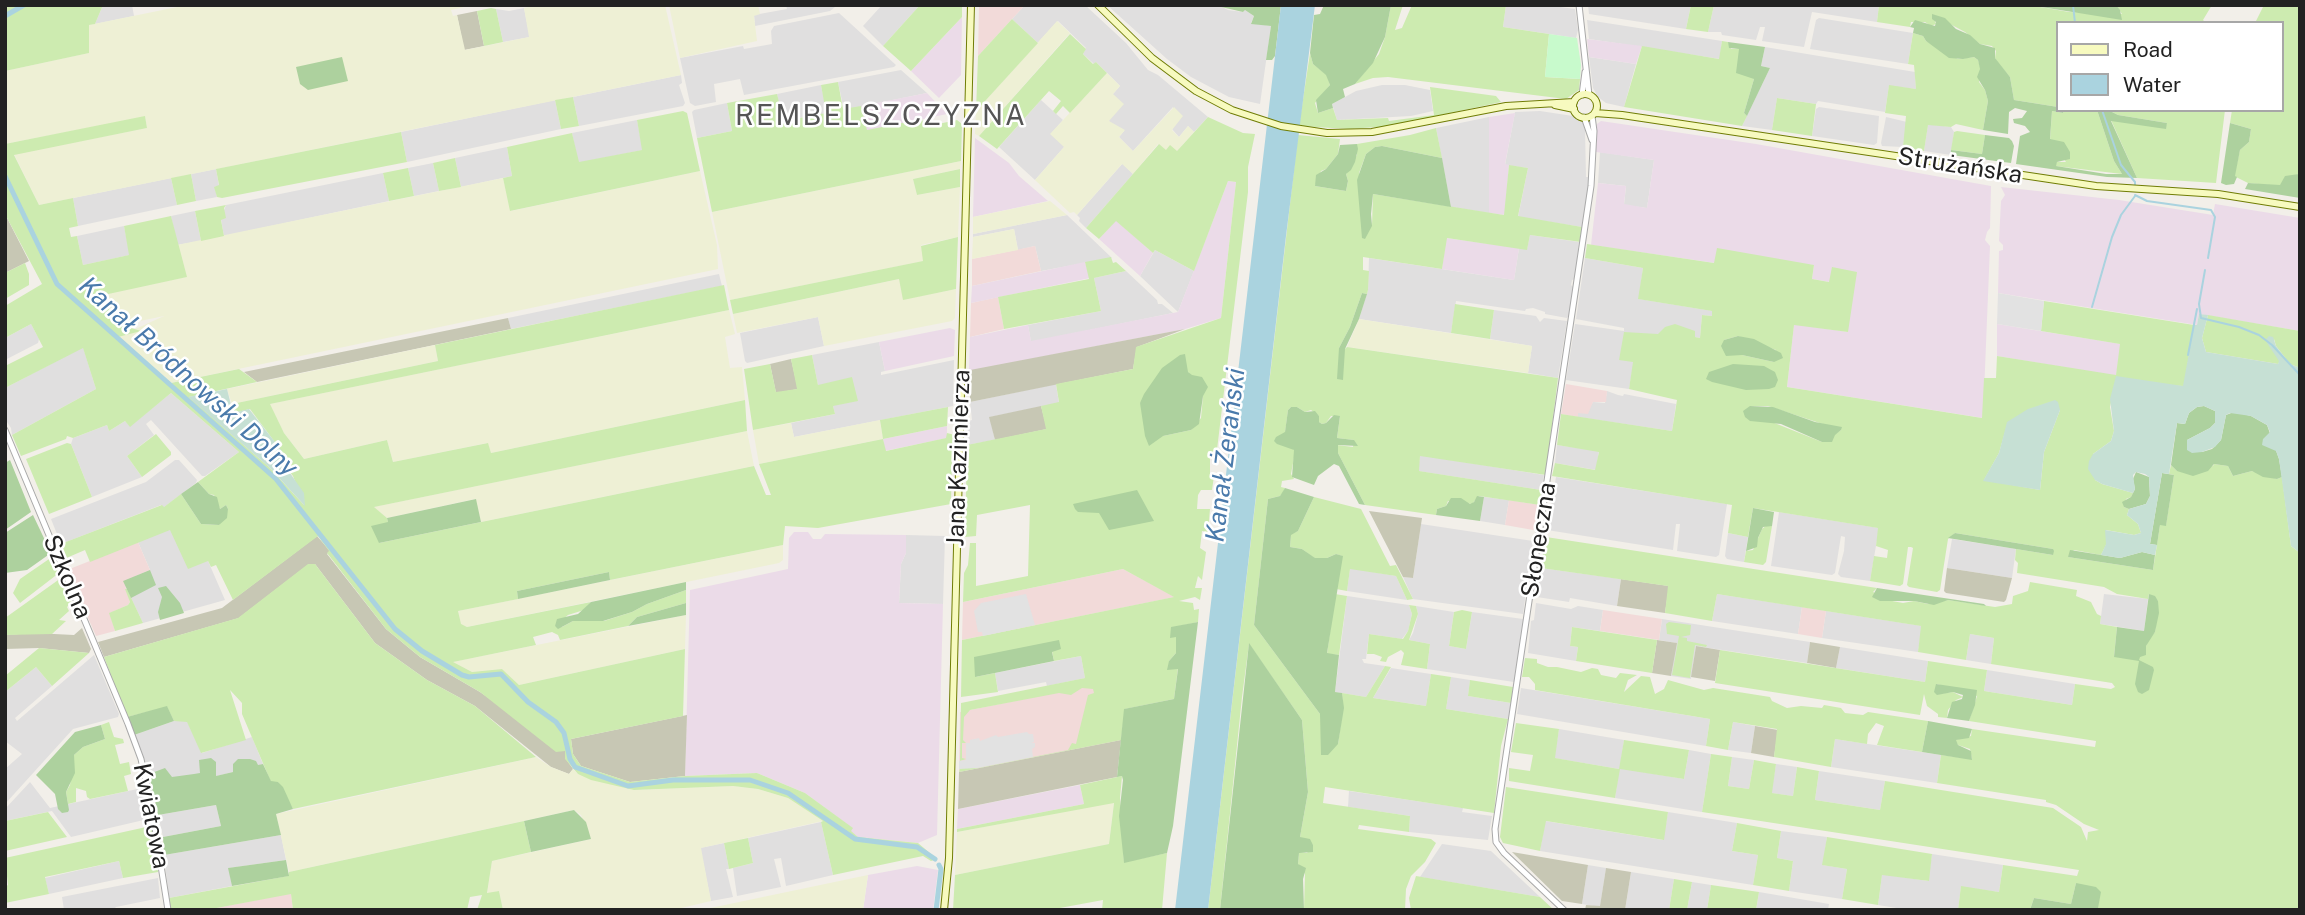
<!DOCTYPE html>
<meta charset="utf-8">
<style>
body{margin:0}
#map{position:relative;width:2305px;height:915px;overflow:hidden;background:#f2efe9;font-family:"Public Sans",sans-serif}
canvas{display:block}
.frame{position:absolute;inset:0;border:7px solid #222;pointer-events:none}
.legend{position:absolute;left:2056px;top:21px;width:228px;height:91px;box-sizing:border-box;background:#fff;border:2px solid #a7a7a7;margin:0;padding:9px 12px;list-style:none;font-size:21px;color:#222}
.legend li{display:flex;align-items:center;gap:14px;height:35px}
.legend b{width:35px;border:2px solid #a7a7a7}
</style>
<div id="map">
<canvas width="2305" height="915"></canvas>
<div class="frame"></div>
<ul class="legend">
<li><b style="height:9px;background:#f7fabf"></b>Road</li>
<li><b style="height:19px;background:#aad3df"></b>Water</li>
</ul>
</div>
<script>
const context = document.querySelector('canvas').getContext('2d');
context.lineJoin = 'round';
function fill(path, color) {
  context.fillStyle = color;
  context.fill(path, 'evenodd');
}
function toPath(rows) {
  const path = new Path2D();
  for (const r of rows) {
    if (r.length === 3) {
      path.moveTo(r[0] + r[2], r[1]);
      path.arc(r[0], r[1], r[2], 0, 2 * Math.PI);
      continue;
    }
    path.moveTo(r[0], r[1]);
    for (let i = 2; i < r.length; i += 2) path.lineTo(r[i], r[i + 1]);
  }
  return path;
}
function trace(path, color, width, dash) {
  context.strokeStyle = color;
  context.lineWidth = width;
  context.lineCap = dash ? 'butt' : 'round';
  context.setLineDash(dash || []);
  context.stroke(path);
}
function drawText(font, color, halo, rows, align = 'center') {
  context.font = font + ' "Public Sans",sans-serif';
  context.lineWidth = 5;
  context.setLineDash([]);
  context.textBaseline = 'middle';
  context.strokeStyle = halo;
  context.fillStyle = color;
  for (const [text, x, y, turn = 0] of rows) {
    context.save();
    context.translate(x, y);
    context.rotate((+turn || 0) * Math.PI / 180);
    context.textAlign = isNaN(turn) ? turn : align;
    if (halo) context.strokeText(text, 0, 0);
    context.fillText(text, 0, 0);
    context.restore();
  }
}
fill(toPath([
 [103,5,132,5,134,16,95,24],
 [786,5,833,5,835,7,830,11,755,26,754,15,787,9],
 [882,5,920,5,883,46,863,26],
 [1025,5,1085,5,1126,43,1148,70,1158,75,1208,117,1194,132,1188,126,1179,137,1172,129,1173,107,1133,151,1119,137,1124,131,1108,121,1113,94,1120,86,1096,62,1094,64,1083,54,1086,48,1058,21,1038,43,1012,19],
 [1107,5,1218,5,1228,10,1243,12,1245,10,1254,16,1251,23,1271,26,1260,104,1229,97,1191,77,1167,59],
 [1506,5,1546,5,1575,9,1578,30,1576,38,1503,27],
 [1588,5,1691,5,1686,29,1589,14],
 [1714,5,1879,5,1877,22,1812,12,1804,47,1762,41,1765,27,1760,27,1756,40,1722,35,1721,32,1708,32],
 [524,8,530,37,503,42,496,9,509,11],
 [839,13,896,65,894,67,744,95,740,79,714,84,716,102,695,106,690,103,680,58,743,46,744,49,772,44,771,31,774,26],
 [1819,18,1913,33,1908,64,1810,49,1816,20],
 [1587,20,1722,41,1720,59,1589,39],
 [1765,47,1915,72,1916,89,1889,86,1885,112,1818,101,1816,104,1777,98,1772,130,1742,126,1770,68,1761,66],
 [1589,57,1636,64,1624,107,1606,103,1598,97,1593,88],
 [901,70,927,93,844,110,838,82],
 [681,75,682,83,679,85,685,103,683,106,579,126,573,97],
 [821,85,827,113,783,121,777,94],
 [1382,85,1405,85,1430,90,1433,111,1411,116,1337,120,1332,104,1356,91],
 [555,100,561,129,407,162,401,132],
 [1041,100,1063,120,1051,134,1065,146,1035,180,999,147],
 [727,103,732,131,697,138,692,112,694,110],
 [1819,107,1879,116,1877,143,1874,145,1812,136,1816,109],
 [1540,111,1573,116,1583,123,1585,130,1586,177,1589,177,1588,188,1582,227,1518,217,1528,168,1505,165,1515,112],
 [1489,117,1489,213,1451,207,1436,128],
 [1886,117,1907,122,1903,147,1882,146,1881,143],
 [637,120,643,150,578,163,572,133],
 [1928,124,1951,127,1954,132,1951,155,1924,151],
 [507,147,512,176,461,187,455,158],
 [1600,152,1654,160,1647,208,1624,205,1626,186,1598,183],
 [433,163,439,191,414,196,408,168],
 [1123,163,1133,174,1086,228,1079,221,1080,218,1077,215],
 [216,169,219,186,215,187,217,197,196,201,191,174],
 [383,173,389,201,224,236,221,219,226,205],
 [171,178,177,205,78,226,73,198],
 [195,211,201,241,177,245,171,216],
 [1067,215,1112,258,1041,271,1035,246,1018,250,1014,229,973,237,973,234],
 [124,226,130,255,83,265,77,236],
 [1530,235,1579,242,1575,279,1572,280,1571,285,1573,287,1569,316,1567,318,1545,314,1545,312,1533,308,1526,309,1525,311,1456,301,1451,333,1359,319,1368,290,1369,258,1514,280,1519,248,1527,249],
 [1155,250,1194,271,1178,312,1140,276],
 [1585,258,1643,268,1639,299,1713,311,1712,316,1702,315,1700,338,1695,337,1634,362,1629,389,1566,380,1575,324,1624,331,1624,328,1576,319],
 [1126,271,1157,300,1158,304,1162,304,1173,313,1031,342,1028,325,1101,311,1094,278],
 [719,274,722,286,511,329,508,318],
 [1494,310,1536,316,1540,322,1544,318,1567,321,1558,378,1528,373,1532,346,1490,339],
 [818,317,824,346,747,363,745,361,740,333],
 [31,324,39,339,38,343,5,360,5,338],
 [879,342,885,371,881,372,881,375,954,360,953,406,794,437,791,423,835,414,833,406,818,385,812,355],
 [83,347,96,389,12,435,11,428,5,419,5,388],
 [1056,384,1059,403,990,417,995,440,967,445,968,421,972,420,970,402],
 [1607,391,1618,395,1623,396,1624,394,1676,404,1672,431,1578,417,1578,413,1589,408,1593,402,1605,403],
 [171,393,239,452,205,476,202,476,151,420,146,424,154,435,127,456,142,477,92,497,71,444,73,438,107,425,109,431,125,421,130,426],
 [1557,445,1599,451,1596,470,1555,463],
 [1420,455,1544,475,1541,490,1418,471],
 [175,460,179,460,197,480,196,483,163,508,161,505,61,544,51,519,146,482],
 [1556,477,1727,504,1719,555,1716,557,1677,551,1680,524,1676,524,1673,550,1547,530],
 [1484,497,1509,500,1505,525,1480,521],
 [1779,512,1879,528,1870,581,1841,577,1838,574,1844,551,1845,537,1841,536,1835,573,1832,575,1771,566],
 [1421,524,1533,541,1523,614,1413,599,1403,577,1413,578],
 [170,529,208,561,225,600,143,623,123,581,150,570,138,542],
 [1728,533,1748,537,1744,562,1727,559,1725,556],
 [906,535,945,536,943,604,899,603,901,564,906,553],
 [1952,539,2016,549,2012,578,1947,568],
 [1350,568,1396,576,1407,600,1347,591],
 [1541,568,1621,579,1617,606,1570,598,1569,602,1537,597],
 [1717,594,1802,607,1798,634,1712,621],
 [2104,594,2148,599,2144,631,2100,624],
 [1347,596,1409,605,1412,614,1408,631,1402,639,1369,634,1366,659,1362,659,1364,663,1385,666,1366,697,1335,692],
 [1536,603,1571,609,1578,606,1603,610,1600,631,1572,627,1570,646,1578,647,1576,661,1528,653,1531,621,1534,620],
 [1416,606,1454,612,1449,646,1466,649,1472,612,1523,619,1514,682,1427,669,1430,644,1409,640,1413,633,1418,614],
 [1826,611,1922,626,1918,652,1822,638],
 [1662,619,1810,642,1807,663,1696,646,1691,679,1671,676,1676,643,1659,640],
 [1970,634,1994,638,1991,664,1966,660],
 [1840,647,1928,661,1925,682,1836,668],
 [94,655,119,714,118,717,73,729,5,804,5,769,22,754,5,741,5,692,36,667,52,686,15,718,17,721],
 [1081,656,1085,678,1047,686,1046,682,998,691,995,673],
 [1391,668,1431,674,1426,706,1373,698],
 [1987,670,2075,684,2072,705,1984,691],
 [1451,677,1470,680,1468,696,1511,703,1508,719,1446,709],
 [1521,688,1710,719,1706,746,1517,714],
 [174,721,187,721,202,753,252,737,263,764,153,793,148,769,134,735],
 [1733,722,1755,726,1751,753,1728,750],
 [1559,729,1624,740,1620,768,1684,779,1689,750,1711,754,1702,812,1615,798,1619,769,1554,758],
 [1835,739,1941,755,1937,783,1831,767],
 [1732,757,1754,760,1749,789,1728,786],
 [1776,764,1797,767,1793,796,1771,793],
 [1819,771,1885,781,1880,810,1815,800],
 [30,782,50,808,142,788,148,819,71,837,52,811,5,821,5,809],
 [1349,791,1463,808,1462,812,1492,816,1488,840,1409,832,1410,816,1348,807],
 [216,805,221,826,163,837,158,815],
 [1668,812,1737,823,1732,851,1758,855,1753,885,1540,851,1545,821,1663,840],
 [821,822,833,875,786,886,781,858,774,859,781,887,737,896,733,868,753,863,748,838],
 [1781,831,1827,837,1823,865,1847,869,1842,899,1789,891,1793,861,1777,858],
 [281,835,286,860,229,868,232,886,169,898,164,855],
 [724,843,729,869,726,869,733,897,711,901,700,848],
 [1442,844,1491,851,1540,897,1420,877],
 [1932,854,2003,865,1999,892,1961,887,1958,910,1909,910,1878,905,1882,874,1928,881],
 [119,861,123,878,49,894,45,878],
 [1588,865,1606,868,1600,907,1582,904],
 [1631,872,1674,879,1669,910,1625,910],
 [158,878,160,898,116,907,113,910,64,910,62,897],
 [1692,882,1711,885,1707,910,1687,910],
 [1759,892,1829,904,1828,910,1756,910]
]), '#e0dfdf');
fill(toPath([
 [979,5,1025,5,978,56],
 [1035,246,1041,271,972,286,972,259],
 [998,297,1004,329,970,337,971,303],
 [1566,384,1607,391,1606,402,1593,402,1588,414,1578,413,1578,417,1561,414],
 [1509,500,1540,505,1536,528,1533,530,1505,525],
 [138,542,150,570,124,581,130,602,128,605,110,613,115,631,96,636,67,570],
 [1123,569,1175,597,962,640,963,602],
 [1802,607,1826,611,1822,638,1798,634],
 [1603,610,1662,619,1659,640,1600,631],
 [1178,668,1124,709,1121,740,959,772,960,712],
 [291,893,293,910,206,910]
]), '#f2dad9');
fill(toPath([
 [962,17,961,75,939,98,911,71],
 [1587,39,1642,46,1636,64,1589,57],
 [927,93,947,114,866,131,861,106],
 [1515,113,1505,164,1509,165,1505,215,1489,213,1489,117],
 [1601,121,1756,144,1991,186,1990,228,1987,232,1985,240,1990,246,1983,418,1787,387,1794,324,1848,332,1833,267,1830,282,1812,279,1814,265,1715,263,1591,245,1598,183,1626,186,1624,204,1647,208,1654,160,1596,152,1597,124],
 [975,138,1009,163,1019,176,1048,201,973,217],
 [1228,181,1236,182,1221,318,1185,329,969,371,970,337,1028,325,1031,341,1178,312],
 [2001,187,2119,200,2213,215,2215,204,2300,218,2300,331,2199,314,2197,325,1998,293,1999,251,2003,250,2003,245,1999,241,2001,201,2005,195],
 [1116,220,1153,253,1140,276,1099,239],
 [1446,238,1519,248,1514,280,1442,269],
 [1085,262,1090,278,971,303,972,286],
 [1997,324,2121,344,2116,376,1997,356],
 [950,328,955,330,954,356,885,371,879,342],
 [947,426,947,438,885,451,883,439],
 [794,532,808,532,813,539,821,539,825,534,906,535,906,553,901,564,899,603,943,604,937,835,918,843,858,837,850,831,852,828,805,793,757,773,685,776,690,590,788,569,789,538],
 [1080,785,1084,804,957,829,958,809],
 [917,866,938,870,933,910,863,910,868,875]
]), '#ebdbe8');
fill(toPath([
 [477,11,484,46,464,50,457,15],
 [5,214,29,261,5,273],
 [508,318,511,329,257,382,244,372],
 [1185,329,1137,347,1133,369,970,402,970,370],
 [791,359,798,389,776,393,770,364],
 [1041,406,1047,429,995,440,989,417],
 [1369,511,1422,518,1413,578,1403,577],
 [317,536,330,551,327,554,386,629,420,657,480,692,565,750,566,759,573,769,569,774,551,767,475,706,427,680,375,643,315,564,308,565,239,618,104,657,98,642,222,608],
 [1947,568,2012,578,2006,600,2004,602,1946,593,1944,591],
 [1621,579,1669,586,1665,613,1617,606],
 [82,628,91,649,89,653,39,648,5,649,5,635,34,633,74,635],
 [1657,640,1677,643,1671,676,1652,673],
 [1810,642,1840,647,1836,668,1807,663],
 [1696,646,1720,650,1715,681,1691,677],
 [687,715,685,776,630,782,581,766,573,754,571,739],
 [1755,726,1778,730,1774,757,1751,753],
 [1121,740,1117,777,958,809,959,772],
 [1512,852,1588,865,1582,904,1562,901],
 [1606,868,1631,872,1625,910,1585,910,1586,905,1600,906]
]), '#c7c7b4');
fill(toPath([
 [187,5,473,5,451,10,453,16,457,15,465,50,529,37,524,8,538,5,665,5,681,75,39,205,14,154,147,128,145,117,5,144,5,71,88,53,89,25],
 [669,5,758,5,760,14,754,16,757,41,680,58],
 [1057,21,1070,33,979,136,975,134,976,111],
 [1107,73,1120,86,1113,94,1124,104,1109,121,1125,130,1119,137,1133,151,1174,107,1183,116,1172,130,1179,137,1188,126,1194,132,1177,151,1166,151,1158,144,1133,174,1122,164,1077,215,1074,212,1070,213,1035,180,1064,147,1050,134],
 [961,161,960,169,913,179,917,195,960,187,958,237,921,245,924,261,730,300,712,212],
 [700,171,717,245,718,269,171,383,118,337,164,316,121,325,98,295,186,277,177,245,254,229,503,178,511,211],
 [1050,201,1067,215,973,234,973,217],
 [1014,229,1018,250,972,259,973,237],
 [899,279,904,299,956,289,955,318,952,321,824,346,818,317,737,333,733,314],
 [729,310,735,334,725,337,730,368,742,367,745,400,491,453,487,443,393,462,387,440,304,459,284,433,269,404],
 [1359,319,1532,346,1528,373,1347,347],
 [435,345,438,361,232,404,227,389],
 [880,420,883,439,759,464,753,430,791,423,794,437],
 [747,431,754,466,481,522,475,499,387,518,373,507],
 [783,545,783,560,779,563,467,627,461,625,459,620,458,611],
 [686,615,685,649,519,685,502,669,472,672,452,662],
 [536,757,551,767,569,774,573,769,578,774,634,790,733,786,758,789,788,798,823,821,701,848,711,901,673,910,503,910,499,891,487,894,492,861,591,839,581,815,574,810,289,872,276,814],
 [1114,802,1109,844,955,875,957,832],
 [868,875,863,910,701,910,739,902]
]), '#eef0d5');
fill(toPath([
 [5,5,103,5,95,24,89,25,89,53,5,71],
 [920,5,962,5,962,17,911,71,883,46],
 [1391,5,1403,5,1395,30,1402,28,1412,5,1506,5,1503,27,1549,34,1545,77,1580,79,1579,90,1566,99,1388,77,1373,78,1355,84,1379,54,1385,37],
 [1691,5,1714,5,1708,32,1686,29],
 [1879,5,2029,5,2069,12,2122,14,2116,5,2212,5,2203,20,2206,23,2058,23,2058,107,2014,100,2010,77,1997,62,1995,58,1996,51,1992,46,1980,44,1965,32,1950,24,1935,21,1936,24,1931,26,1925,22,1911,22,1910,27,1877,22],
 [2264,5,2300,5,2300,176,2298,174,2280,186,2248,183,2234,176,2240,150,2249,142,2251,129,2230,123,2232,110,2282,110,2282,23,2255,23],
 [491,8,496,9,503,42,484,46,477,11],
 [1012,19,1038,43,976,111,978,56],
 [1913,33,1923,36,1926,41,1958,59,1974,57,1978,60,1981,69,1979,82,1985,90,1988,101,1983,130,1956,124,1951,127,1928,125,1924,151,1903,147,1906,116,1885,113,1889,85,1916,89,1914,65,1908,64],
 [1070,34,1086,49,1083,54,1093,64,1096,62,1107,73,1070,113,1063,106,1056,114,1053,111,1061,101,1049,91,997,149,979,136],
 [1722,41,1728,42,1731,49,1739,49,1754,79,1744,113,1747,116,1742,126,1624,107,1642,46,1719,59],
 [1310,53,1313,64,1327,75,1330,85,1315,103,1318,113,1333,108,1337,120,1388,118,1389,121,1434,115,1430,87,1496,96,1501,102,1391,126,1349,129,1299,126],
 [838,82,843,109,861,106,867,130,922,119,924,127,957,120,962,124,961,161,712,212,697,138,732,131,727,103,777,94,784,121,826,113,821,85],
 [573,97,579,126,561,129,555,100],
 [1777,98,1816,104,1812,136,1772,130],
 [2064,110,2097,110,2114,161,2122,174,2055,166,2057,162,2066,162,2050,140,2052,111,2063,113],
 [2108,110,2225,110,2216,183,2137,178,2111,120,2165,128,2167,123,2118,115],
 [683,111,687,113,700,171,510,211,503,178,512,176,507,147,572,133,579,162,642,150,637,120],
 [145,116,147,128,14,155,39,205,73,198,78,226,69,228,71,237,77,236,83,265,129,255,124,226,171,216,187,277,99,296,121,325,141,331,118,337,171,383,239,369,257,382,189,397,269,467,304,505,293,476,285,466,274,441,250,409,233,413,232,404,438,361,435,345,724,285,729,310,270,404,284,433,304,459,387,440,393,462,488,443,491,453,745,400,747,431,374,507,387,518,388,522,379,543,754,466,766,495,771,495,759,464,883,439,880,420,948,407,947,426,883,439,886,451,946,438,947,433,955,435,955,457,952,458,951,504,818,528,785,526,783,545,610,580,609,572,517,591,518,599,458,611,461,624,467,627,591,602,584,610,568,615,555,626,562,627,573,621,590,620,604,621,632,612,647,604,686,590,686,603,637,617,628,626,560,640,558,635,552,632,533,637,536,645,453,662,472,672,502,669,519,685,685,649,683,716,571,739,573,754,581,766,630,782,685,776,757,773,805,793,853,828,851,831,858,837,918,843,937,859,931,861,923,856,833,875,821,822,823,821,788,798,758,789,733,786,634,790,591,780,578,774,565,759,565,751,556,752,480,692,420,657,386,629,327,553,329,551,318,536,233,600,216,565,211,567,208,561,188,569,170,530,90,562,85,550,64,559,58,545,162,505,164,507,181,494,201,524,219,525,228,509,226,505,220,509,214,495,209,494,198,482,239,452,171,393,130,427,125,421,109,431,107,425,73,438,67,436,66,439,21,456,12,435,96,389,83,348,5,388,5,366,43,347,31,324,5,338,5,306,42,284,5,214,5,144],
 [1208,117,1243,133,1255,134,1248,167,1248,192,1216,458,1210,458,1210,474,1214,476,1212,490,1201,490,1198,495,1197,509,1210,509,1208,532,1202,531,1200,548,1206,552,1202,580,1198,576,1195,588,1202,588,1200,600,1195,597,1179,601,1193,603,1194,610,1199,609,1198,622,1171,628,1176,636,1176,653,1169,661,1178,668,1174,699,1125,709,1121,740,959,772,960,768,977,768,1068,750,1072,743,1076,744,1088,695,1094,693,1093,689,1082,688,1071,695,1059,693,970,710,964,717,963,740,966,743,962,743,962,758,966,759,960,761,961,703,1085,678,1081,656,1054,661,1052,651,1059,641,975,677,995,673,998,692,961,697,962,640,1174,597,1123,569,963,602,964,573,968,565,970,543,976,543,976,586,1028,576,1030,505,977,515,976,536,965,537,967,445,1046,429,1041,406,1059,402,1056,384,1133,369,1136,347,1221,318,1236,182,1228,181,1194,271,1155,250,1153,253,1116,221,1099,239,1086,228,1159,144,1166,150,1170,145,1177,151],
 [1188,372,1203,396,1201,418,1191,430,1163,436,1140,403],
 [1436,128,1442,158,1382,146,1375,147,1366,154,1359,173,1372,226,1373,194,1504,215,1509,165,1528,168,1518,216,1582,227,1581,242,1530,235,1527,250,1447,238,1442,269,1363,257,1363,270,1369,271,1368,290,1367,294,1362,293,1350,327,1339,348,1345,349,1347,347,1558,378,1546,475,1420,456,1419,471,1541,490,1540,505,1479,496,1472,504,1448,501,1446,506,1437,509,1436,515,1365,505,1338,453,1337,445,1353,447,1354,440,1337,438,1340,416,1331,416,1326,423,1322,424,1319,422,1319,416,1311,410,1305,412,1297,407,1291,407,1288,410,1285,433,1295,452,1291,474,1294,479,1282,481,1281,487,1285,488,1283,493,1280,496,1268,499,1254,625,1320,714,1338,744,1343,708,1342,693,1366,697,1385,666,1391,667,1373,698,1426,706,1431,674,1451,677,1446,709,1508,719,1501,746,1494,813,1325,787,1323,803,1410,816,1409,832,1359,825,1358,829,1431,839,1436,843,1425,862,1411,876,1406,889,1405,910,1304,910,1305,874,1298,864,1299,852,1307,853,1313,845,1300,837,1308,792,1302,720,1249,644,1242,697,1220,910,1208,910,1298,135,1340,139,1338,154,1326,169,1321,171,1315,186,1346,191,1348,181,1346,174,1357,155,1357,144,1410,135],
 [1957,131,1985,135,1982,154,1951,150,1954,132],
 [401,132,407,162,222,198,217,197,214,187,219,185,216,169],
 [455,158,461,187,439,191,433,163],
 [408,168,414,196,389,201,383,173],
 [960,169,960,187,917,195,913,179],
 [191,174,196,201,177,205,171,178],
 [226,205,224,208,226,218,221,220,224,236,201,241,195,211],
 [958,237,956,289,903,300,899,279,733,314,730,300,923,261,921,246],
 [1587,244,1714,263,1717,248,1740,252,1814,265,1812,279,1829,282,1832,267,1857,272,1848,332,1794,325,1787,387,1982,418,1984,378,1996,378,1997,356,2116,375,2120,344,2041,331,2044,301,2194,325,2184,386,2115,384,2110,407,2114,431,2111,441,2093,454,2095,480,2102,484,2133,493,2131,497,2126,499,2124,507,2129,509,2127,515,2138,524,2141,533,2134,535,2106,530,2106,545,2101,555,2074,550,2068,557,2153,570,2160,525,2166,525,2174,475,2169,474,2171,465,2177,471,2213,466,2214,464,2228,466,2233,476,2252,471,2277,479,2282,477,2291,546,2300,553,2300,910,2108,910,2098,908,2076,883,2071,904,2034,898,2030,910,1958,910,1961,886,1999,892,2003,865,2077,876,2079,870,1702,812,1711,754,1732,757,1728,786,1749,789,1754,760,1776,764,1772,793,1793,796,1797,767,1819,771,1815,800,1880,810,1885,781,2053,808,2081,827,2087,841,2088,832,2099,830,2084,824,2056,805,2046,802,2046,800,1937,783,1941,755,1972,759,1970,749,1958,745,1955,740,1971,736,1972,729,2095,747,2096,741,1969,721,1977,696,1937,684,1937,694,1953,692,1963,697,1956,700,1948,710,1947,718,1938,717,1938,714,1927,706,1924,694,1920,715,1715,683,1720,650,1925,682,1928,661,1987,670,1984,691,2072,705,2075,684,2111,689,2115,687,2112,683,1991,664,1994,638,1970,634,1966,660,1918,652,1921,626,1717,594,1712,621,1665,613,1668,586,1541,568,1546,537,1877,588,1873,592,1892,601,1903,603,1914,601,1928,604,1948,600,1995,607,2012,604,2013,596,2028,591,2030,582,2077,590,2076,596,2091,602,2097,614,2101,616,2100,624,2117,627,2114,657,2139,657,2145,652,2147,641,2155,632,2158,601,2149,594,2148,599,2117,594,2104,587,2017,573,2018,563,2015,560,2016,549,2053,555,2053,549,1955,533,1948,539,1940,590,1937,592,1909,587,1907,585,1913,548,1911,547,1908,547,1903,584,1900,586,1870,581,1874,556,1887,558,1888,550,1876,546,1878,528,1753,508,1748,537,1728,533,1732,505,1552,476,1555,463,1595,470,1599,452,1557,445,1561,414,1672,431,1677,400,1629,389,1633,362,1619,360,1624,332,1658,334,1665,327,1675,324,1695,331,1695,337,1700,338,1702,315,1712,316,1712,311,1638,299,1643,268,1585,258],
 [1738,336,1776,350,1774,362,1742,355,1724,340],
 [1750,406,1768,406,1841,430,1822,442,1772,422],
 [2060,410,2044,452,2040,490,1984,480,1999,453,2008,422],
 [1111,257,1113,263,1116,262,1126,271,1094,278,1101,311,1004,329,998,297,1089,279,1085,262],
 [25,263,29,274,29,285,5,299,5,273],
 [1455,304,1494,310,1490,339,1451,333],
 [2208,315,2300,331,2300,368,2290,364,2276,346,2274,339,2273,349,2280,361,2278,364,2206,352,2202,338],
 [812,355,818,385,852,377,858,401,833,406,835,414,753,430,744,369,770,364,776,392,797,389,791,359],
 [156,434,171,452,171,455,142,477,127,456],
 [67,443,71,444,92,497,49,514,26,459],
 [1314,497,1361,509,1390,566,1396,565,1413,599,1407,600,1396,576,1350,569,1347,591,1336,589,1342,556,1336,554,1327,558,1314,558,1302,549,1290,547,1291,534,1298,531],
 [1767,525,1772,526,1766,562,1763,565,1744,562,1746,551,1753,550,1762,529],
 [52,557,59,573,20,603,13,593,20,579],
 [308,564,315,564,375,643,427,680,475,706,536,757,293,809,278,782,271,782,242,714,242,703,230,690,246,740,201,753,187,722,174,721,167,707,127,717,104,657,238,618],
 [61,578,71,603,67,607,69,611,59,620,66,621,52,634,5,635,5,618],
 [125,589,127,589,143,623,115,631,109,613,128,605,130,602],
 [1335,594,1347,596,1339,655,1327,654],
 [1409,605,1416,606,1418,614,1409,640,1430,644,1427,669,1401,665,1404,653,1401,650,1388,657,1386,662,1380,661,1382,657,1374,654,1367,654,1369,634,1403,639,1408,631,1412,614],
 [1462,610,1472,612,1466,649,1449,646,1454,612],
 [1669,622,1691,625,1690,635,1681,637,1687,638,1687,641,1707,645,1706,647,1695,645,1690,678,1672,675,1679,636,1667,634,1666,624],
 [1572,627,1657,640,1652,673,1576,661,1578,647,1570,646],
 [39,648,89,653,52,686,36,667,5,692,5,676],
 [1525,658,1537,659,1537,663,1548,667,1557,667,1581,672,1592,668,1598,669,1601,675,1616,678,1620,673,1637,675,1628,680,1624,692,1641,676,1650,677,1655,694,1664,689,1668,680,1704,690,1713,688,1770,697,1772,701,1787,708,1801,706,1822,708,1824,705,1841,708,1845,713,1863,715,1868,712,1928,721,1922,752,1877,745,1884,726,1876,723,1868,734,1867,744,1835,739,1831,767,1774,757,1777,729,1733,722,1728,750,1706,746,1710,719,1535,690,1535,684,1529,677,1522,677],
 [1470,680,1513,687,1511,703,1468,696],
 [109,722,114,737,123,739,124,743,115,745,120,764,129,762,131,774,124,776,128,791,90,799,87,797,86,791,76,788,76,802,68,804,66,792,70,785,74,755,83,747,105,739,101,725],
 [1516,723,1559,729,1555,758,1619,769,1624,740,1689,750,1684,779,1620,769,1615,798,1509,781,1509,768,1530,771,1533,755,1511,752],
 [1122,776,1120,798,1124,862,1167,853,1162,910,1102,910,1103,900,1049,910,953,910,955,875,1109,844,1114,803,957,832,957,829,1084,804,1080,785],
 [1506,787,1668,812,1664,840,1546,821,1540,851,1503,843,1500,837],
 [48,812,67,837,5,851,5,821],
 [524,821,531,852,492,861,487,893,499,891,503,910,477,910,482,895,470,897,467,910,293,910,291,894,206,910,171,910,169,898,288,876,289,872],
 [1737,823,1781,831,1777,858,1793,861,1789,891,1753,885,1758,855,1732,851],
 [151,826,158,872,123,878,119,861,45,877,49,894,5,903,5,887,8,885,5,858],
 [1827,837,1932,854,1929,881,1882,875,1878,905,1842,899,1847,869,1822,865],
 [748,838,753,863,729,869,724,843],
 [1416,876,1540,897,1554,910,1411,910,1409,898],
 [1674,879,1692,882,1687,910,1669,910],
 [1711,885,1759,892,1756,910,1707,910]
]), '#cdebb0');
fill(toPath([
 [1281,5,1275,56,1272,60,1266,60,1271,26,1251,24,1254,16,1245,10,1243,12,1217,6],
 [1324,5,1391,5,1385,37,1373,63,1355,84,1343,89,1345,97,1332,104,1333,108,1318,113,1316,100,1330,85,1326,75,1313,64,1310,53,1314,15,1320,14],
 [2029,5,2116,5,2120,10,2122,20],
 [1932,14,1945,18,1956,29,1970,35,1980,44,1995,48,1995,58,2010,77,2014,100,2058,107,2058,110,2064,110,2063,113,2052,111,2050,139,2064,142,2070,152,2070,159,2057,162,2056,166,2106,174,2122,174,2114,161,2097,110,2108,110,2118,115,2167,123,2166,129,2111,121,2137,178,2107,177,2016,164,2020,136,2030,132,2025,126,2014,123,2013,119,2022,118,2027,111,2015,108,2009,112,2008,134,1983,130,1988,101,1985,90,1977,77,1980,69,1978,60,1974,57,1963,59,1949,58,1926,41,1923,36,1913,33,1914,28,1910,27,1915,20,1935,26,1936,22,1932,19],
 [1728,42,1765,47,1761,66,1770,68,1747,116,1744,113,1754,79,1736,73,1739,49,1729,48],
 [342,57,348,81,308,90,300,84,296,67],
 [2230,123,2251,129,2249,142,2240,150,2235,176,2237,177,2234,184,2226,185,2221,183],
 [1985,135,2009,138,2012,141,2014,146,2011,163,1951,155,1951,150,1982,154],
 [1357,144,1358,149,1355,162,1351,170,1346,174,1348,181,1346,191,1315,186,1316,175,1326,169,1338,154,1340,145],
 [1382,146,1442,158,1451,207,1373,194,1371,214,1372,226,1365,239,1362,238,1357,180,1366,154,1375,147],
 [2299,174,2300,198,2245,189,2248,183,2280,185,2285,176],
 [1362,293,1367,294,1359,319,1345,349,1343,380,1337,379,1339,348,1350,327],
 [1738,336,1754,339,1781,353,1783,358,1774,362,1742,355,1726,356,1721,346,1724,340],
 [1185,354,1188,372,1192,375,1202,377,1208,387,1203,396,1199,424,1191,430,1163,436,1149,446,1145,436,1140,403,1144,394,1162,368,1180,355],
 [1733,364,1764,366,1775,372,1778,380,1775,387,1769,389,1746,390,1712,382,1706,379,1709,372],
 [1750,406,1773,407,1815,422,1842,427,1841,430,1835,435,1832,442,1822,442,1781,424,1750,421,1745,417,1743,411],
 [2204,406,2215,411,2215,423,2210,428,2187,440,2202,452,2212,449,2221,440,2226,415,2234,412,2251,416,2267,425,2279,459,2282,477,2277,479,2263,477,2252,471,2233,476,2228,466,2214,464,2208,471,2193,476,2177,471,2171,465,2177,423,2185,424,2189,413,2197,407],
 [1291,407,1297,407,1305,412,1315,411,1319,416,1319,422,1322,424,1326,423,1334,415,1340,416,1337,438,1354,440,1358,446,1338,445,1338,453,1365,505,1359,504,1339,466,1334,464,1318,476,1314,485,1292,477,1294,450,1277,444,1274,441,1276,437,1285,432,1288,410],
 [10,460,31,512,5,530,5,463],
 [2136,472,2149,477,2150,496,2146,504,2129,509,2124,507,2122,502,2131,497,2135,489,2133,479],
 [2162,473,2174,475,2166,526,2160,525,2157,545,2150,544],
 [198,482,209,494,217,497,220,509,226,505,228,509,227,518,219,525,201,524,181,494],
 [1285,488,1314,497,1298,531,1291,535,1290,547,1302,549,1315,558,1327,558,1336,554,1343,556,1327,653,1339,655,1335,692,1342,693,1344,708,1338,744,1328,755,1321,755,1320,714,1254,625,1268,499,1280,496],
 [1137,490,1154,521,1109,530,1099,513,1078,512,1075,509,1073,504],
 [1477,496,1484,497,1480,521,1436,515,1437,509,1446,506,1451,498,1461,498,1470,504,1474,502],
 [476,499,481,522,379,543,371,526,388,522,387,518],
 [1753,508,1774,512,1772,526,1763,527,1758,538,1757,547,1746,551],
 [33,515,51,553,27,570,5,573,5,533],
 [1955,533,2053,549,2054,551,2053,555,1948,538],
 [2070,550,2120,558,2142,552,2155,555,2153,570,2068,557],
 [150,570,156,585,131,598,123,581],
 [609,572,610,580,518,599,517,591],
 [686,582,686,590,647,604,632,612,603,621,573,621,558,629,555,626,557,619,578,614,591,602],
 [166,586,180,603,184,613,160,620,158,612,162,597,158,588],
 [1877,588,1984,604,1986,606,1948,600,1934,605,1914,601,1880,601,1872,597],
 [2149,594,2155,596,2158,601,2159,613,2155,632,2146,646,2146,655,2140,657,2139,660,2153,667,2154,670,2149,690,2142,694,2138,692,2135,684,2139,661,2114,657,2117,627,2144,631],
 [686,603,686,615,628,626,637,617],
 [1198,622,1173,826,1167,853,1124,863,1119,816,1123,780,1122,776,1117,777,1124,709,1174,699,1178,669,1167,670,1169,661,1176,653,1176,637,1170,638,1171,627],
 [1059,640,1061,649,1052,652,1054,661,975,677,974,657],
 [1249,643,1302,720,1308,792,1300,837,1310,839,1313,845,1313,852,1299,853,1298,864,1306,868,1303,879,1304,910,1220,910],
 [1936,684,1977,690,1975,705,1969,721,1947,718,1952,702,1962,699,1963,695,1953,692,1937,695,1934,692],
 [167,706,174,721,134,735,127,717],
 [1928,721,1972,729,1969,738,1956,740,1958,745,1971,751,1972,760,1922,752],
 [101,725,105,739,83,747,74,755,75,773,66,792,69,810,68,812,62,813,58,809,55,794,36,775,75,732],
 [211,758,216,762,216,776,233,772,233,764,238,759,250,759,256,761,258,765,263,764,271,781,278,782,283,787,293,809,276,814,281,835,164,855,163,837,221,826,216,805,158,815,149,774,165,768,172,777,194,774,200,773,199,760],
 [574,810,586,822,591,839,531,852,524,821],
 [286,860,289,876,232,886,228,868],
 [2076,883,2096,887,2101,892,2098,908,2108,910,2030,910,2034,898,2071,904]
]), '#add19e');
fill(toPath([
 [2199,314,2208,315,2202,338,2206,352,2278,364,2279,361,2267,343,2266,339,2269,336,2273,337,2276,346,2290,364,2300,368,2300,553,2291,546,2279,459,2276,451,2262,445,2263,439,2270,432,2267,425,2251,416,2230,413,2226,415,2221,440,2215,447,2202,452,2192,453,2187,450,2187,440,2210,428,2215,423,2215,411,2204,406,2197,407,2189,413,2185,424,2177,423,2169,474,2162,473,2150,544,2157,545,2155,555,2142,552,2120,558,2101,555,2106,544,2105,530,2134,535,2141,533,2138,524,2127,515,2129,509,2146,504,2150,496,2149,477,2145,474,2136,472,2133,475,2135,489,2133,493,2102,484,2095,480,2088,469,2089,461,2093,454,2111,441,2114,431,2110,399,2116,376,2183,386,2194,325,2197,325],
 [227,389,233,413,249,409,282,451,281,459,285,466,304,493,305,506,269,467,188,397],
 [2055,400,2058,402,2060,410,2044,452,2040,490,1983,481,1999,453,2007,422,2028,409]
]), '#c6e0d4');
fill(toPath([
 [1549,34,1577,38,1581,65,1580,79,1545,77]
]), '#c8facc');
fill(toPath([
 [1998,293,2044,301,2041,331,1997,324],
 [1026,594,1035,625,983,636,982,632,978,632,974,611,981,603],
 [1027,732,1029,734,1033,734,1034,742,1031,743,1035,743,1035,747,1032,749,1033,757,977,768,959,769,959,761,966,760,966,743,970,743,970,740,979,738,980,741,996,735,998,737]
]), '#e2e2e2');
fill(toPath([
 [1281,5,1315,5,1286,236,1208,910,1175,910]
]), '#aad3df');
trace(toPath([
 [2073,5,2075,23],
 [2102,110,2121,165,2135,182,2135,187],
 [2135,195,2147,201,2211,210,2215,217,2208,258],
 [2205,270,2199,304,2201,318,2239,327,2259,335,2272,345,2300,375],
 [2092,307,2112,237,2121,215,2135,196],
 [2188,355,2197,309]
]), '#aad3df', 2);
trace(toPath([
 [5,16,24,5],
 [5,176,57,284,276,479,395,629,422,651,462,675,469,677,501,674,528,702,556,722,564,733,570,759,575,767,628,786,673,780,750,780,788,793,855,839,917,847,935,859],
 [936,910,941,869,939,865]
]), '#aad3df', 5);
const tertiary = toPath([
 [1579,5,1589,95],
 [1582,95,1585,72],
 [1584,117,1592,140],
 [5,430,128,724,141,759,153,815,168,910],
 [1564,910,1504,853,1496,842,1495,829,1591,186,1594,131,1592,116]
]);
const secondary = toPath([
 [1098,5,1152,58,1196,91,1232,110,1281,126,1327,133,1372,132,1506,106,1574,102],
 [1585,106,12],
 [1555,105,1574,109],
 [1595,113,1622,115,2096,186,2218,194,2300,207],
 [944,910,949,858,971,5]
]);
trace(tertiary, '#a9a9a9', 7);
trace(secondary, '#707d05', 8);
trace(tertiary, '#fff', 5);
trace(secondary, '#f7fabf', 6);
drawText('24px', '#222', '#fff', [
 ["Strużańska",1960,166,9],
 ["Jana Kazimierza",959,458,-88],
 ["Słoneczna",1539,540,-81],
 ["Szkolna",67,577,67],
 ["Kwiatowa",151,816,79]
]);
drawText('italic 26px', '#4a7aab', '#fff', [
 ["Kanał Bródnowski Dolny",188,377,42],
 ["Kanał Żerański",1226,455,-83]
]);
context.letterSpacing = '2px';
drawText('28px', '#555', '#fff', [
 ["REMBELSZCZYZNA",881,116]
]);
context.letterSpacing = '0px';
</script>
